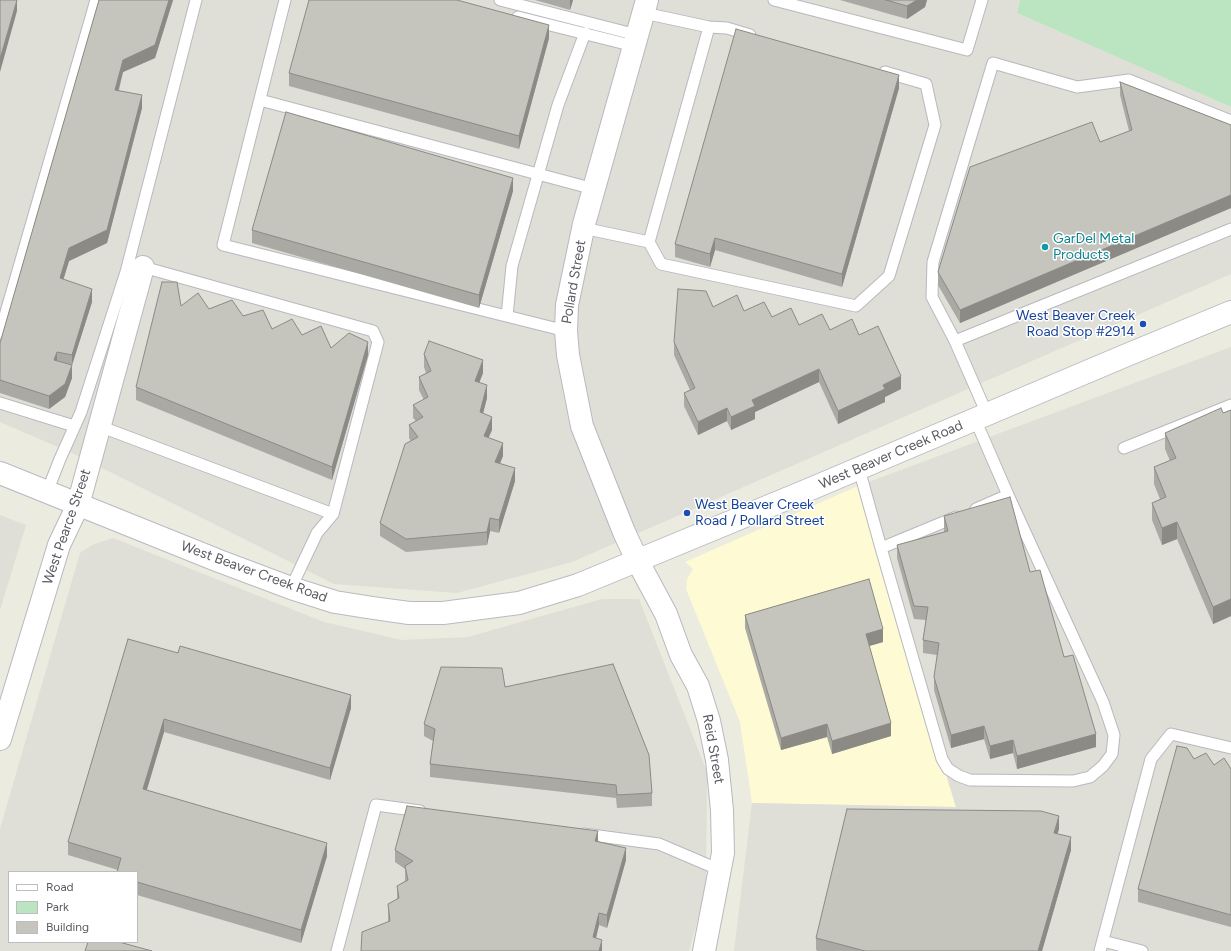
<!DOCTYPE html>
<style>
body{margin:0}
#map{position:relative;width:1231px;height:951px;overflow:hidden;background:#ecebdf;font-family:Figtree,sans-serif}
canvas{display:block}
.legend{position:absolute;left:8px;top:871px;width:130px;height:72px;box-sizing:border-box;background:#fff;border:1px solid #bcbdc0;margin:0;padding:5px 7px;list-style:none;font-size:12px;color:#585b61}
.legend li{display:flex;align-items:center;gap:8px;height:20px}
.legend b{width:20px;border:1px solid #bcbdc0}
</style>
<div id="map">
<canvas width="1231" height="951"></canvas>
<ul class="legend">
<li><b style="height:5px;background:#fff"></b>Road</li>
<li><b style="height:11px;background:#bbe4c1"></b>Park</li>
<li><b style="height:11px;background:#c6c5bd"></b>Building</li>
</ul>
</div>
<script>
const context = document.querySelector('canvas').getContext('2d');
context.lineJoin = 'round';
function fill(path, color) {
  context.fillStyle = color;
  context.fill(path, 'evenodd');
}
function toPath(rows) {
  const path = new Path2D();
  for (const r of rows) {
    path.moveTo(r[0], r[1]);
    for (let i = 2; i < r.length; i += 2) path.lineTo(r[i], r[i + 1]);
  }
  return path;
}
function trace(path, color, width, dash) {
  context.strokeStyle = color;
  context.lineWidth = width;
  context.lineCap = dash ? 'butt' : 'round';
  context.setLineDash(dash || []);
  context.stroke(path);
}
function drawText(font, color, halo, rows, align = 'center') {
  context.font = font + ' Figtree,sans-serif';
  context.lineWidth = 3;
  context.setLineDash([]);
  context.textBaseline = 'middle';
  context.strokeStyle = halo;
  context.fillStyle = color;
  for (const [text, x, y, turn = 0] of rows) {
    context.save();
    context.translate(x, y);
    context.rotate((+turn || 0) * Math.PI / 180);
    context.textAlign = isNaN(turn) ? turn : align;
    if (halo) context.strokeText(text, 0, 0);
    context.fillText(text, 0, 0);
    context.restore();
  }
}
fill(toPath([
 [858,486,956,807,752,803,740,722,686,589,687,579,693,569,685,562]
]), '#fefad3');
fill(toPath([
 [0,0,1020,0,1017,13,1231,107,1231,274,572,562,457,593,334,584,74,454,0,422],
 [1231,347,1231,951,734,951,752,803,956,807,858,486],
 [0,515,26,525,0,610],
 [113,538,324,622,402,640,468,637,602,599,639,599,707,772,706,889,689,951,0,951,0,829,80,553,92,545],
 [9,872,137,872,137,942,9,942]
]), '#dfded7');
fill(toPath([
 [1020,0,1231,0,1231,107,1017,13]
]), '#bbe4c1');
const lane = toPath([
 [285,0,223,245,566,331],
 [500,0,637,35],
 [774,0,967,50,982,0],
 [518,17,634,46],
 [709,27,727,28,750,35],
 [260,100,594,189],
 [583,228,649,242,709,27,644,13],
 [649,242,661,264,856,306,889,276,935,125,926,84,885,72],
 [143,267,373,331,378,342,333,514,317,533,291,588],
 [507,316,512,266,558,105,585,33],
 [0,333,96,0],
 [955,341,932,297,933,262,993,63,1077,87,1129,80,1231,121],
 [0,403,74,426],
 [987,414,955,341,1231,229],
 [975,419,1008,495,976,509],
 [99,426,333,514],
 [1124,448,1231,405],
 [859,469,881,548,956,517],
 [47,492,60,459,81,412,126,272,196,0],
 [881,548,942,759,948,769,959,776,970,780,1073,781,1090,777,1103,766,1112,754,1114,735,1103,702,1008,495],
 [584,834,659,844,720,870],
 [1103,941,1142,951],
 [337,951,376,805,420,811],
 [1100,951,1151,759,1171,734,1231,748]
]);
const street = toPath([
 [647,0,584,224,567,305,566,331,568,355,582,426,624,532,637,560,666,614,681,655,698,686,709,721,717,760,722,810,723,853,704,951],
 [0,739,59,545,78,505,143,267]
]);
const secondary = toPath([
 [0,473,219,561,291,588,335,602,373,608,409,613,443,613,519,603,578,585,808,490,1122,357,1231,312]
]);
trace(lane, '#b7b9bf', 13);
trace(street, '#b7b9bf', 24);
trace(secondary, '#b8bbc2', 24);
trace(lane, '#fff', 11);
trace(street, '#fff', 22);
trace(secondary, '#fff', 22);
fill(toPath([
 [99,0,173,0,155,58,123,72,119,90,142,108,107,243,69,261,63,279,92,302,72,365,72,378,65,397,49,409,0,393,0,343],
 [535,0,573,0,570,10],
 [840,0,927,0,925,7,907,19],
 [549,38,519,149,289,86,289,73],
 [1120,82,1231,125,1231,208,960,323,938,285,938,272,1100,142,1129,131,1120,95],
 [899,88,842,287,715,250,710,267,675,257,675,244],
 [513,191,479,308,252,243,252,230],
 [181,306,243,316,272,329,302,335,331,348,368,355,332,480,136,400,136,387],
 [713,307,744,311,772,317,799,325,859,335,901,389,885,397,885,402,838,424,819,382,755,412,755,419,731,430,727,421,698,435,684,406,684,393,690,390,674,355,674,342],
 [424,354,483,373,479,382,487,398,483,413,492,430,488,437,503,456,500,463,515,481,499,533,490,531,487,545,406,552,380,536,380,523,411,441,409,438,409,425,416,421,413,418,413,405,424,400,419,390,419,377,426,373,424,367],
 [1231,410,1231,616,1213,624,1177,539,1162,545,1152,520,1152,503,1160,499,1154,484,1154,467,1170,461,1165,449,1165,433,1223,413],
 [944,516,1030,572,1064,657,1096,747,1017,769,1013,753,990,759,984,739,951,748,934,690,934,677,937,655,923,653,923,640,926,620,914,619,897,558,897,545,944,532],
 [745,615,883,642,869,646,891,736,832,754,827,737,781,750,745,628],
 [128,639,351,708,330,780,164,732,147,790,327,856,301,943,137,895,137,872,118,870,68,855,68,842],
 [505,687,652,793,652,806,617,808,616,798,430,777,430,764,433,741,424,736,424,724],
 [1194,759,1214,765,1231,769,1231,927,1138,902,1138,889],
 [1059,829,1057,834,1071,850,1042,951,818,951,816,950,816,938],
 [598,841,626,860,607,928,599,925,596,938,602,951,388,922,388,904,397,899,397,886,405,881,405,869,395,862,395,850]
]), '#aaa9a3');
fill(toPath([
 [17,0,17,11,0,72,0,59],
 [169,0,173,0,155,58,123,72,115,102,115,90,123,60],
 [570,0,573,0,570,10],
 [917,0,927,0,925,7,907,19,907,6],
 [549,25,549,38,519,149,519,136],
 [899,75,899,88,842,287,842,274],
 [142,95,142,108,107,243,69,261,60,291,60,278,69,248],
 [513,178,513,191,479,308,479,295],
 [1231,195,1231,208,960,323,960,310],
 [715,238,715,250,710,267,710,254],
 [92,289,92,302,72,365,72,378,65,397,49,409,49,396,72,367,72,355],
 [368,342,368,355,332,480,332,467],
 [57,352,57,365,54,360],
 [483,360,483,373,475,394,475,381],
 [819,369,819,382,755,412,755,419,731,430,731,417,752,400],
 [901,376,901,389,885,397,885,402,838,424,838,411,883,385],
 [487,385,487,398,480,425,480,412],
 [727,408,727,421,698,435,698,422],
 [492,417,492,430,484,448,484,436],
 [503,443,503,456,495,475,495,462],
 [515,468,515,481,499,533,499,520],
 [490,518,490,531,487,545,487,532],
 [1177,522,1177,539,1162,545,1162,528],
 [1231,599,1231,616,1213,624,1213,607],
 [883,629,883,642,866,647,866,634],
 [351,695,351,708,330,780,330,768],
 [164,719,164,732,143,802,143,789],
 [891,723,891,736,832,754,832,741],
 [827,724,827,737,781,750,781,738],
 [984,726,984,739,951,748,951,735],
 [1096,734,1096,747,1017,769,1017,756],
 [1013,740,1013,753,990,759,990,746],
 [1059,816,1059,829,1054,846,1054,833],
 [598,831,598,844,595,841],
 [1071,837,1071,850,1042,951,1038,951],
 [327,843,327,856,301,943,301,930],
 [626,848,626,860,607,928,607,915],
 [599,913,599,925,593,950,593,937],
 [602,940,602,951,599,951]
]), '#8b8a84');
const building = toPath([
 [0,0,17,0,0,59,0,0],
 [99,0,169,0,155,45,123,60,115,90,142,95,107,230,69,248,60,278,92,289,72,355,57,352,54,360,72,365,65,384,49,396,0,380,0,343,99,0],
 [309,0,457,0,549,25,519,136,289,73,309,0],
 [886,0,917,0,907,6,886,0],
 [736,29,899,75,842,274,715,238,710,254,675,244,736,29],
 [1120,82,1231,125,1231,195,960,310,938,272,970,167,1092,122,1100,142,1132,130,1120,82],
 [286,112,513,178,479,295,252,230,286,112],
 [162,282,177,282,181,306,198,293,209,309,232,300,243,316,263,310,272,329,292,319,302,335,321,326,331,348,349,333,368,342,332,467,136,387,162,282],
 [678,289,706,291,713,307,737,295,744,311,764,302,772,317,791,308,799,325,822,314,830,330,852,319,859,335,878,326,901,376,883,385,885,389,838,411,819,369,752,400,755,406,731,417,727,408,698,422,684,393,695,388,674,342,678,289],
 [429,341,483,360,475,381,487,385,480,412,492,417,484,436,503,443,495,462,515,468,499,520,490,518,487,532,406,539,380,523,405,444,418,437,409,425,423,417,413,405,428,397,419,377,431,371,424,354,429,341],
 [1221,408,1223,413,1231,410,1231,599,1213,607,1177,522,1162,528,1152,503,1166,497,1154,467,1176,458,1165,433,1221,408],
 [1010,497,1030,572,1040,570,1064,657,1073,655,1096,734,1017,756,1013,740,990,746,984,726,951,735,934,677,939,643,923,640,928,607,914,606,897,545,948,531,944,516,1010,497],
 [869,579,883,629,866,634,891,723,832,741,827,724,781,738,745,615,869,579],
 [128,639,178,653,180,646,351,695,330,768,164,719,143,789,327,843,301,930,137,882,137,872,117,872,121,858,68,842,128,639],
 [613,664,649,755,652,793,617,795,616,785,430,764,435,729,424,724,441,667,502,668,505,687,613,664],
 [1177,746,1187,748,1194,759,1206,753,1214,765,1224,758,1231,769,1231,915,1138,889,1177,746],
 [407,806,598,831,595,841,626,848,607,915,599,913,593,937,602,940,599,951,361,951,362,932,390,921,388,904,399,898,397,886,408,880,405,866,413,861,395,850,407,806],
 [847,809,1041,811,1059,816,1054,833,1071,837,1038,951,865,951,816,938,847,809],
 [88,942,119,942,152,951,85,951,88,942]
]);
fill(building, '#c6c5bd');
trace(building, '#8b8a84', 1);
for (const [x, y, r, color] of [
 [1045,247,4,"#0f9aa8"],
 [1143,324,4,"#1a4fb4"],
 [687,513,4,"#1a4fb4"]
]) {
  const dot = new Path2D();
  dot.arc(x, y, r, 0, 2 * Math.PI);
  context.fillStyle = color;
  context.fill(dot);
  trace(dot, '#fff', 1.5);
}
drawText('14px', '#0d838f', '#fff', [
 ["GarDel Metal",1053,239],
 ["Products",1053,255]
], 'left');
drawText('14px', '#585b61', '#fff', [
 ["Pollard Street",574,282,-80],
 ["West Beaver Creek Road",891,455,-23],
 ["West Pearce Street",67,527,-71],
 ["West Beaver Creek Road",254,572,20],
 ["Reid Street",713,749,80]
]);
drawText('14px', '#164399', '#fff', [
 ["West Beaver Creek",1135,316],
 ["Road Stop #2914",1135,332],
 ["West Beaver Creek",695,505,"left"],
 ["Road / Pollard Street",695,521,"left"]
], 'right');
</script>
